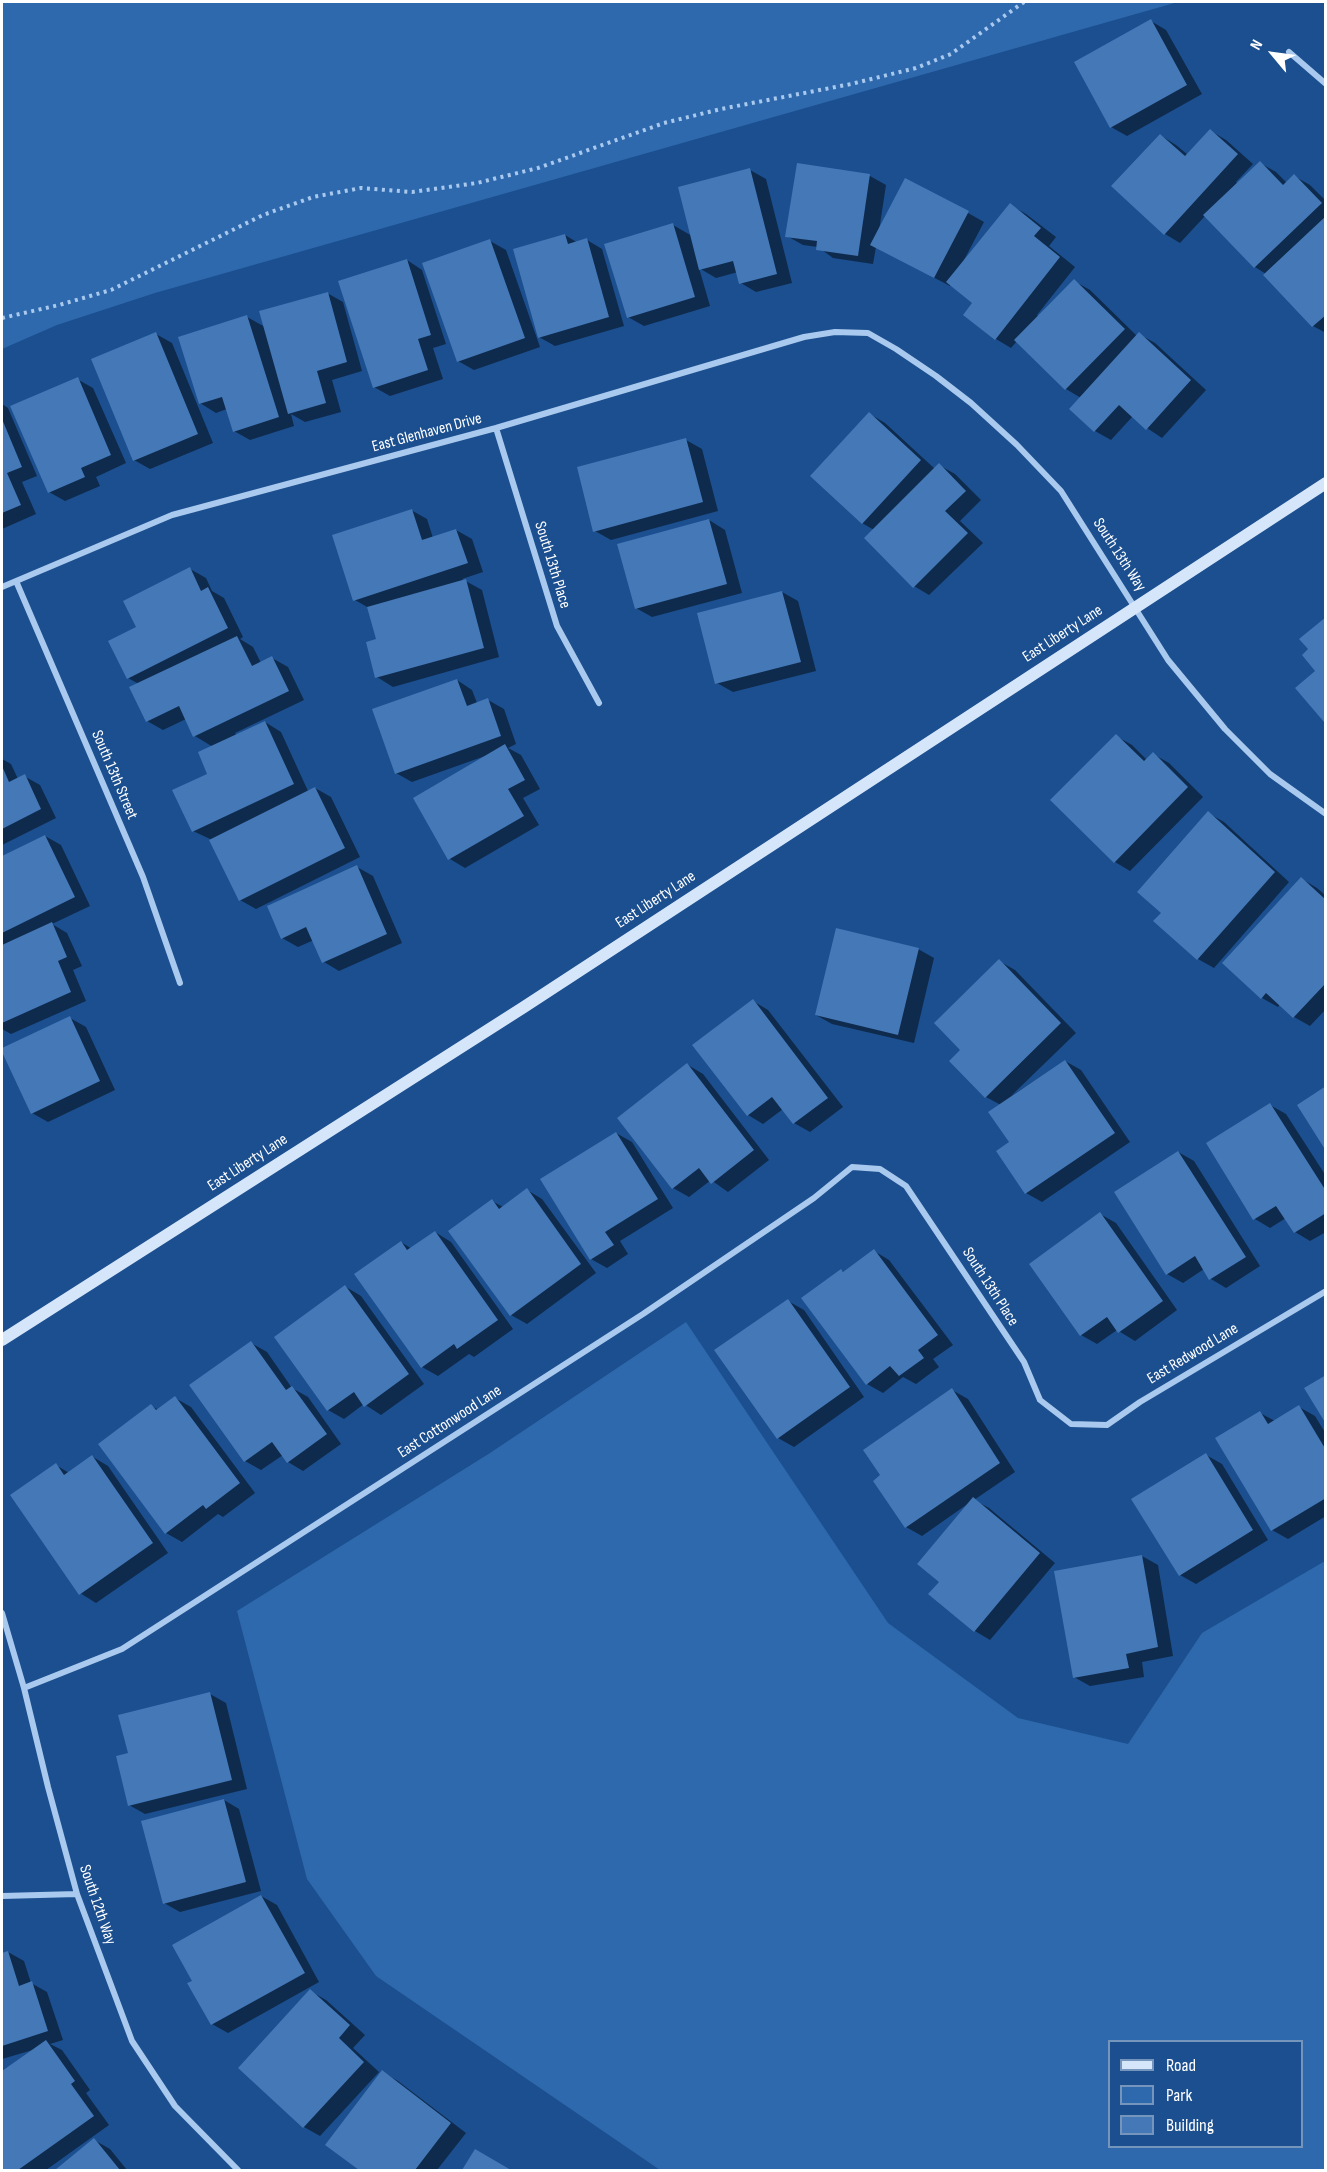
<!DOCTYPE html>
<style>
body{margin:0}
#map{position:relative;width:1327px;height:2172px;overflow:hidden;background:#1b4f8f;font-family:"Sofia Sans Condensed",sans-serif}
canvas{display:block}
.frame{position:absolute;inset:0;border:3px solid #fff;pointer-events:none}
.legend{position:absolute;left:1108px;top:2040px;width:195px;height:108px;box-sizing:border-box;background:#1b4f8f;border:2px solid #7695bc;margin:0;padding:8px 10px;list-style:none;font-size:18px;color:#fff}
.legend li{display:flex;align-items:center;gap:12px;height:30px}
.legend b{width:30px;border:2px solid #7695bc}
.north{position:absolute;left:1243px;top:24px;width:60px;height:60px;-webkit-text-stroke:4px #1b4f8f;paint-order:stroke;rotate:299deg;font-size:16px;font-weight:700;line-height:24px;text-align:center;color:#fff}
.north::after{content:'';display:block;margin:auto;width:21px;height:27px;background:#fff;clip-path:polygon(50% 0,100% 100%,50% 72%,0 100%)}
</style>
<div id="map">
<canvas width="1327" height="2172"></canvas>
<div class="frame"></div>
<ul class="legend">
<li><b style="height:8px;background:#d6e6fa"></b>Road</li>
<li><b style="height:16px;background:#2e69ad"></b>Park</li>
<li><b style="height:16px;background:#4478b7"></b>Building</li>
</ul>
<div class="north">N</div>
</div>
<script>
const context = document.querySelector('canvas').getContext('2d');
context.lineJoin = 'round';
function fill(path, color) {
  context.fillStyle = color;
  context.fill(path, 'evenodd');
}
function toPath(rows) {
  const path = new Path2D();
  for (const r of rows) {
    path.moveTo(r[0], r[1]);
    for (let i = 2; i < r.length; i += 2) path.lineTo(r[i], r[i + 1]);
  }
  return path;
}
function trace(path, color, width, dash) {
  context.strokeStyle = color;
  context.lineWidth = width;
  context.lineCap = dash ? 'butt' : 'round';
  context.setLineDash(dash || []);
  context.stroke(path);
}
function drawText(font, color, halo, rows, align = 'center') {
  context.font = font + ' "Sofia Sans Condensed",sans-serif';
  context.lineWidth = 4.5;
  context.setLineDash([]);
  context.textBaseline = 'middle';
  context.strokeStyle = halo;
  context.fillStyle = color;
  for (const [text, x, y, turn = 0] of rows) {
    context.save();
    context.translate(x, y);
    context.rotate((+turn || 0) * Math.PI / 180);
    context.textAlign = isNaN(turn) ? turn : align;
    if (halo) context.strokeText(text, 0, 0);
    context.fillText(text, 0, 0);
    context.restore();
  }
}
fill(toPath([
 [2,2,1178,2,155,293,57,325,2,349],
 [686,1322,888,1623,1018,1718,1128,1744,1202,1633,1325,1561,1325,2170,660,2170,376,1976,307,1879,237,1611,490,1453],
 [1110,2042,1302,2042,1302,2146,1110,2146]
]), '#2e69ad');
fill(toPath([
 [1151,21,1166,30,1202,94,1127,136,1111,127],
 [1211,131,1226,140,1253,164,1236,182,1238,184,1260,163,1276,172,1287,183,1294,176,1310,185,1326,201,1326,333,1313,326,1265,275,1266,274,1255,267,1205,216,1180,243,1165,234,1160,135,1176,145,1188,155],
 [798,165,870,176,886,185,879,231,906,180,968,213,984,222,964,260,965,261,1010,205,1026,214,1056,237,1049,246,1075,267,1037,315,1039,317,1074,281,1090,290,1137,336,1139,334,1155,343,1206,390,1162,438,1147,428,1133,416,1111,440,1095,431,1081,398,1066,389,1017,341,1011,348,996,339,974,303,951,284,950,286,876,247,873,264,833,258,818,247,803,245,787,236],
 [750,170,766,179,792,283,756,292,741,283,738,272,716,278,699,268,710,306,644,326,628,317,673,225,692,236],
 [565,235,578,243,587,240,602,249,624,326,555,346,539,337],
 [490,241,506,250,540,347,474,370,458,361],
 [407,260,422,270,446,344,433,348,443,379,390,396,374,387],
 [327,293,343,302,362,371,332,380,341,412,305,422,291,414,294,426,250,440,234,431,227,409,216,413,200,403,247,317,265,327],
 [156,334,172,343,213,443,150,469,134,460],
 [77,379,93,388,126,463,96,477,100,486,65,501,49,492],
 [2,404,8,408,37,476,22,482,36,514,2,529],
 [870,414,885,423,935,469,939,465,955,474,981,500,960,521,983,543,929,595,914,586,874,530,862,523],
 [686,440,702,449,718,511,611,540,595,531],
 [411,510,427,519,433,538,456,530,472,539,483,572,462,579,482,590,499,657,393,687,377,677,378,640,369,608,355,600],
 [709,520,725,530,742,593,652,617,636,608],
 [190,569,206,578,212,591,224,598,243,637,240,639,253,647,261,663,272,658,288,667,304,700,235,733,237,736,265,722,281,732,308,791,315,788,331,797,360,857,256,909,240,900,210,839,193,831,209,775,213,747,195,736,186,719,163,730,147,721,139,684,128,678,138,628],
 [782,592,798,601,816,671,733,692,717,683],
 [457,680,472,690,477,703,488,700,504,709,516,744,508,748,521,755,540,789,523,798,539,825,465,868,450,859,485,756,412,782,396,773],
 [1116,736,1132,745,1147,760,1153,754,1169,763,1203,797,1130,871,1115,862],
 [2,759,11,764,18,779,24,776,40,785,56,818,2,845],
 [1208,813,1224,822,1289,882,1214,968,1198,959,1155,921,1163,913],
 [45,836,61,845,90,906,52,924,67,933,82,966,73,970,86,1001,11,1034,2,1029,2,858],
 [357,867,373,876,402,943,339,971,324,962,314,940,298,947,282,938],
 [1302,879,1317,888,1326,896,1326,1009,1310,1026,1294,1017,1280,1004,1278,1007,1262,998],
 [918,949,934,958,914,1043,832,1024,816,1015],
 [999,961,1015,970,1076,1033,1011,1096,1065,1061,1081,1070,1130,1142,1042,1202,1026,1193,1001,1105,986,1097,962,1050],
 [753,1001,768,1010,843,1107,810,1132,794,1123,783,1109,763,1124,748,1115],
 [70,1018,86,1027,115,1090,48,1122,32,1113,2,1050],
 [688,1065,703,1074,769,1160,728,1192,711,1180,689,1197,673,1188,619,1118],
 [1270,1105,1286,1114,1326,1176,1326,1232,1310,1241,1295,1232,1286,1218,1270,1228,1255,1219],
 [616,1133,632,1142,673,1208,620,1241,628,1254,607,1268,591,1259],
 [1178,1152,1194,1161,1260,1266,1226,1288,1211,1279,1204,1269,1183,1283,1167,1274],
 [527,1190,542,1199,596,1273,527,1324,511,1315,492,1201,503,1207],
 [1100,1214,1116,1223,1177,1310,1135,1341,1117,1330,1097,1344,1081,1335,1031,1264],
 [435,1232,451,1242,513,1329,474,1357,469,1354,438,1376,422,1367,401,1242,412,1249],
 [874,1251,889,1260,953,1345,933,1359,939,1367,916,1384,903,1377,883,1393,867,1384,841,1270,845,1273],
 [346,1287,361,1296,424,1384,381,1415,364,1404,344,1419,328,1410],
 [788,1301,804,1310,864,1397,794,1447,778,1438],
 [251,1343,267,1352,292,1388,308,1397,341,1444,303,1471,288,1462,283,1455,261,1470,245,1461,192,1385],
 [952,1390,968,1399,1015,1472,974,1500,989,1508,1055,1563,990,1640,975,1631,941,1582,969,1503,922,1536,906,1527],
 [175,1398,191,1407,255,1493,223,1517,218,1514,182,1542,166,1533,151,1406,159,1410],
 [1299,1407,1315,1416,1326,1434,1326,1516,1288,1539,1272,1530,1260,1413,1275,1421],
 [1206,1455,1222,1464,1268,1540,1196,1584,1180,1575],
 [93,1457,108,1466,168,1553,96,1603,80,1593,56,1465,69,1473],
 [1142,1556,1158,1565,1173,1656,1142,1662,1144,1677,1090,1686,1074,1677],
 [210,1694,226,1703,247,1789,145,1814,129,1805],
 [224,1800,239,1809,261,1891,180,1912,164,1903],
 [261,1896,277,1905,319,1982,228,2033,212,2024,194,1981],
 [8,1952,24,1961,31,1983,47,1992,63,2040,50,2044,62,2050,90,2090,86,2093,109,2125,46,2170,5,2170,2,2165,2,2073,36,2049,2,2059,2,1955],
 [310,1991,326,2000,365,2035,353,2048,379,2072,320,2136,304,2127,240,2068],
 [382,2072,398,2081,466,2133,437,2170,361,2170,327,2144],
 [94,2140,110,2149,127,2170,57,2170],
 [476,2151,509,2170,464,2170]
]), '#0007');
fill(toPath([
 [1151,19,1187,85,1110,128,1074,62],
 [1210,129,1238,154,1164,235,1111,186,1160,134,1185,156],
 [1260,161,1283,185,1294,174,1322,203,1254,268,1203,215],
 [797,163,870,174,858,256,816,250,817,241,785,237],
 [750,168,777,274,739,284,733,261,699,270,678,187],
 [905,178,969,211,934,278,870,245],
 [1010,203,1041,228,1034,236,1060,257,995,340,963,315,972,303,946,282],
 [1326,216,1326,315,1312,327,1263,275],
 [673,223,695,297,627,318,604,244],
 [565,234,568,244,587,238,609,317,538,338,513,249],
 [490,239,525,338,457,362,422,263],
 [407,259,431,335,418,339,428,370,373,388,338,281],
 [1074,279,1125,329,1065,390,1014,340],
 [328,292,347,362,317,371,326,403,288,414,259,311],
 [247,315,279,417,233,432,222,397,199,404,178,337],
 [156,332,198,434,133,461,91,359],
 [1139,332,1191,380,1146,430,1119,405,1094,432,1069,409],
 [78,377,111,455,81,468,85,477,48,493,10,406],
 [869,412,921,460,862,524,810,476],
 [2,419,22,467,7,473,21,505,2,513],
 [686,438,703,502,593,532,577,467],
 [939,463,966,491,945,511,968,533,913,588,864,538],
 [412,509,422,540,456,529,468,563,353,601,332,535],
 [709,519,727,584,635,609,617,544],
 [190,567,201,591,208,587,228,628,127,679,108,641,136,627,123,601],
 [466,579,484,648,375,678,366,642,376,639,367,607],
 [782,591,801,662,715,684,697,613],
 [1326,617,1326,721,1324,722,1295,688,1315,671,1302,655,1308,649,1299,639],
 [237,636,252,666,272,656,289,691,193,737,179,706,146,722,129,687],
 [457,679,467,706,488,698,501,736,395,774,372,709],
 [265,721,294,784,192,832,172,790,207,774,198,752],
 [1116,734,1144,761,1153,752,1188,787,1114,863,1050,800],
 [505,744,525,780,508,789,524,816,448,860,413,798],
 [2,766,9,782,25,774,41,809,2,829],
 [315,787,345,848,239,901,209,840],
 [1208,811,1275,872,1197,960,1153,921,1161,913,1137,892],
 [45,835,75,897,2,933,2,856],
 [357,865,387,934,322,963,306,927,281,939,267,906],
 [1301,877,1326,900,1326,983,1293,1018,1266,993,1261,999,1222,963],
 [52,922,67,957,58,961,71,992,2,1023,2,945],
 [836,928,919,948,898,1035,815,1015],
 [999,959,1061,1023,985,1098,949,1061,960,1050,934,1023],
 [753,999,828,1098,793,1124,772,1097,747,1116,692,1045],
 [70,1016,100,1081,31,1114,2,1052,2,1048],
 [1065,1060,1115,1133,1025,1194,996,1151,1009,1142,988,1112],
 [687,1063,754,1150,711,1184,699,1168,672,1189,617,1118],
 [1326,1086,1326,1151,1297,1105],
 [1270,1103,1326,1191,1326,1213,1294,1233,1276,1206,1253,1220,1206,1143],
 [616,1132,658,1199,605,1232,614,1245,590,1260,540,1179],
 [1178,1151,1246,1257,1209,1280,1195,1256,1166,1275,1114,1192],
 [527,1188,581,1264,510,1316,448,1231,492,1199,499,1209],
 [1100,1212,1163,1301,1118,1333,1107,1317,1080,1336,1029,1264],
 [435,1231,498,1320,457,1349,454,1344,421,1368,354,1274,401,1241,407,1250],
 [874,1249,938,1335,918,1350,924,1358,899,1376,890,1366,866,1385,801,1298,841,1269,843,1272],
 [345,1285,409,1374,364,1407,354,1392,327,1411,274,1337],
 [788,1299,850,1387,777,1439,714,1350],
 [251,1341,286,1390,292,1386,327,1434,287,1463,272,1442,244,1462,189,1385],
 [1326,1375,1326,1424,1304,1388],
 [952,1388,1000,1463,905,1528,873,1481,880,1475,863,1450],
 [175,1396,240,1483,206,1509,203,1505,165,1534,98,1444,151,1404,156,1410],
 [1299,1405,1326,1450,1326,1498,1271,1531,1215,1438,1260,1411,1268,1424],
 [1206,1453,1253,1530,1179,1576,1131,1499],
 [92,1455,153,1543,79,1595,10,1495,56,1463,64,1475],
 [973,1497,1040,1553,974,1632,928,1594,939,1582,917,1564],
 [1142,1555,1158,1647,1126,1654,1129,1668,1073,1678,1054,1571],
 [210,1692,232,1780,128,1806,116,1756,128,1753,118,1715],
 [224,1799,246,1882,163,1904,141,1821],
 [261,1895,305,1973,211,2025,187,1983,192,1981,172,1945],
 [8,1951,19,1986,32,1981,48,2031,2,2046,2,1953],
 [310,1989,350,2025,339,2038,364,2062,303,2128,238,2068],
 [46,2040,75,2081,71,2084,94,2116,18,2170,3,2170,2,2168,2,2071],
 [382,2070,451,2123,415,2170,359,2170,325,2145],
 [94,2138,120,2170,55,2170],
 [475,2149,511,2170,462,2170]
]), '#4478b7');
trace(toPath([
 [2,318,59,305,111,290,263,215,313,197,361,188,412,192,477,183,538,168,664,123,721,109,851,84,916,68,951,54,1024,2]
]), '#a9c9ee', 4, [3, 4.5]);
trace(toPath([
 [1289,52,1326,84],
 [496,428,557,626,599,703],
 [16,581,143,877,180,983],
 [2,587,172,515,496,428,804,337,835,332,868,333,896,349,936,376,971,403,1017,445,1061,491,1168,660,1225,729,1270,774,1326,814],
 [2,1613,24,1688,48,1787,77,1894,132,2041,175,2106,238,2170],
 [24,1688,122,1649,643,1314,814,1198,852,1167,880,1169,906,1186,1024,1362,1040,1400,1071,1424,1107,1425,1140,1402,1326,1291],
 [2,1896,77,1894]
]), '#a9c9ee', 6);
trace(toPath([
 [2,1340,524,1007,1326,483]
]), '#d6e6fa', 12);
drawText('16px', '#fff', '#1b4f8f', [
 ["East Glenhaven Drive",427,433,-15],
 ["South 13th Way",1119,555,57],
 ["South 13th Place",552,565,73],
 ["East Liberty Lane",1063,634,-33],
 ["South 13th Street",114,775,67],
 ["East Liberty Lane",656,900,-33],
 ["East Liberty Lane",248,1163,-33],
 ["South 13th Place",990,1287,57],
 ["East Redwood Lane",1193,1354,-31],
 ["East Cottonwood Lane",450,1422,-33],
 ["South 12th Way",97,1905,71]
]);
</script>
